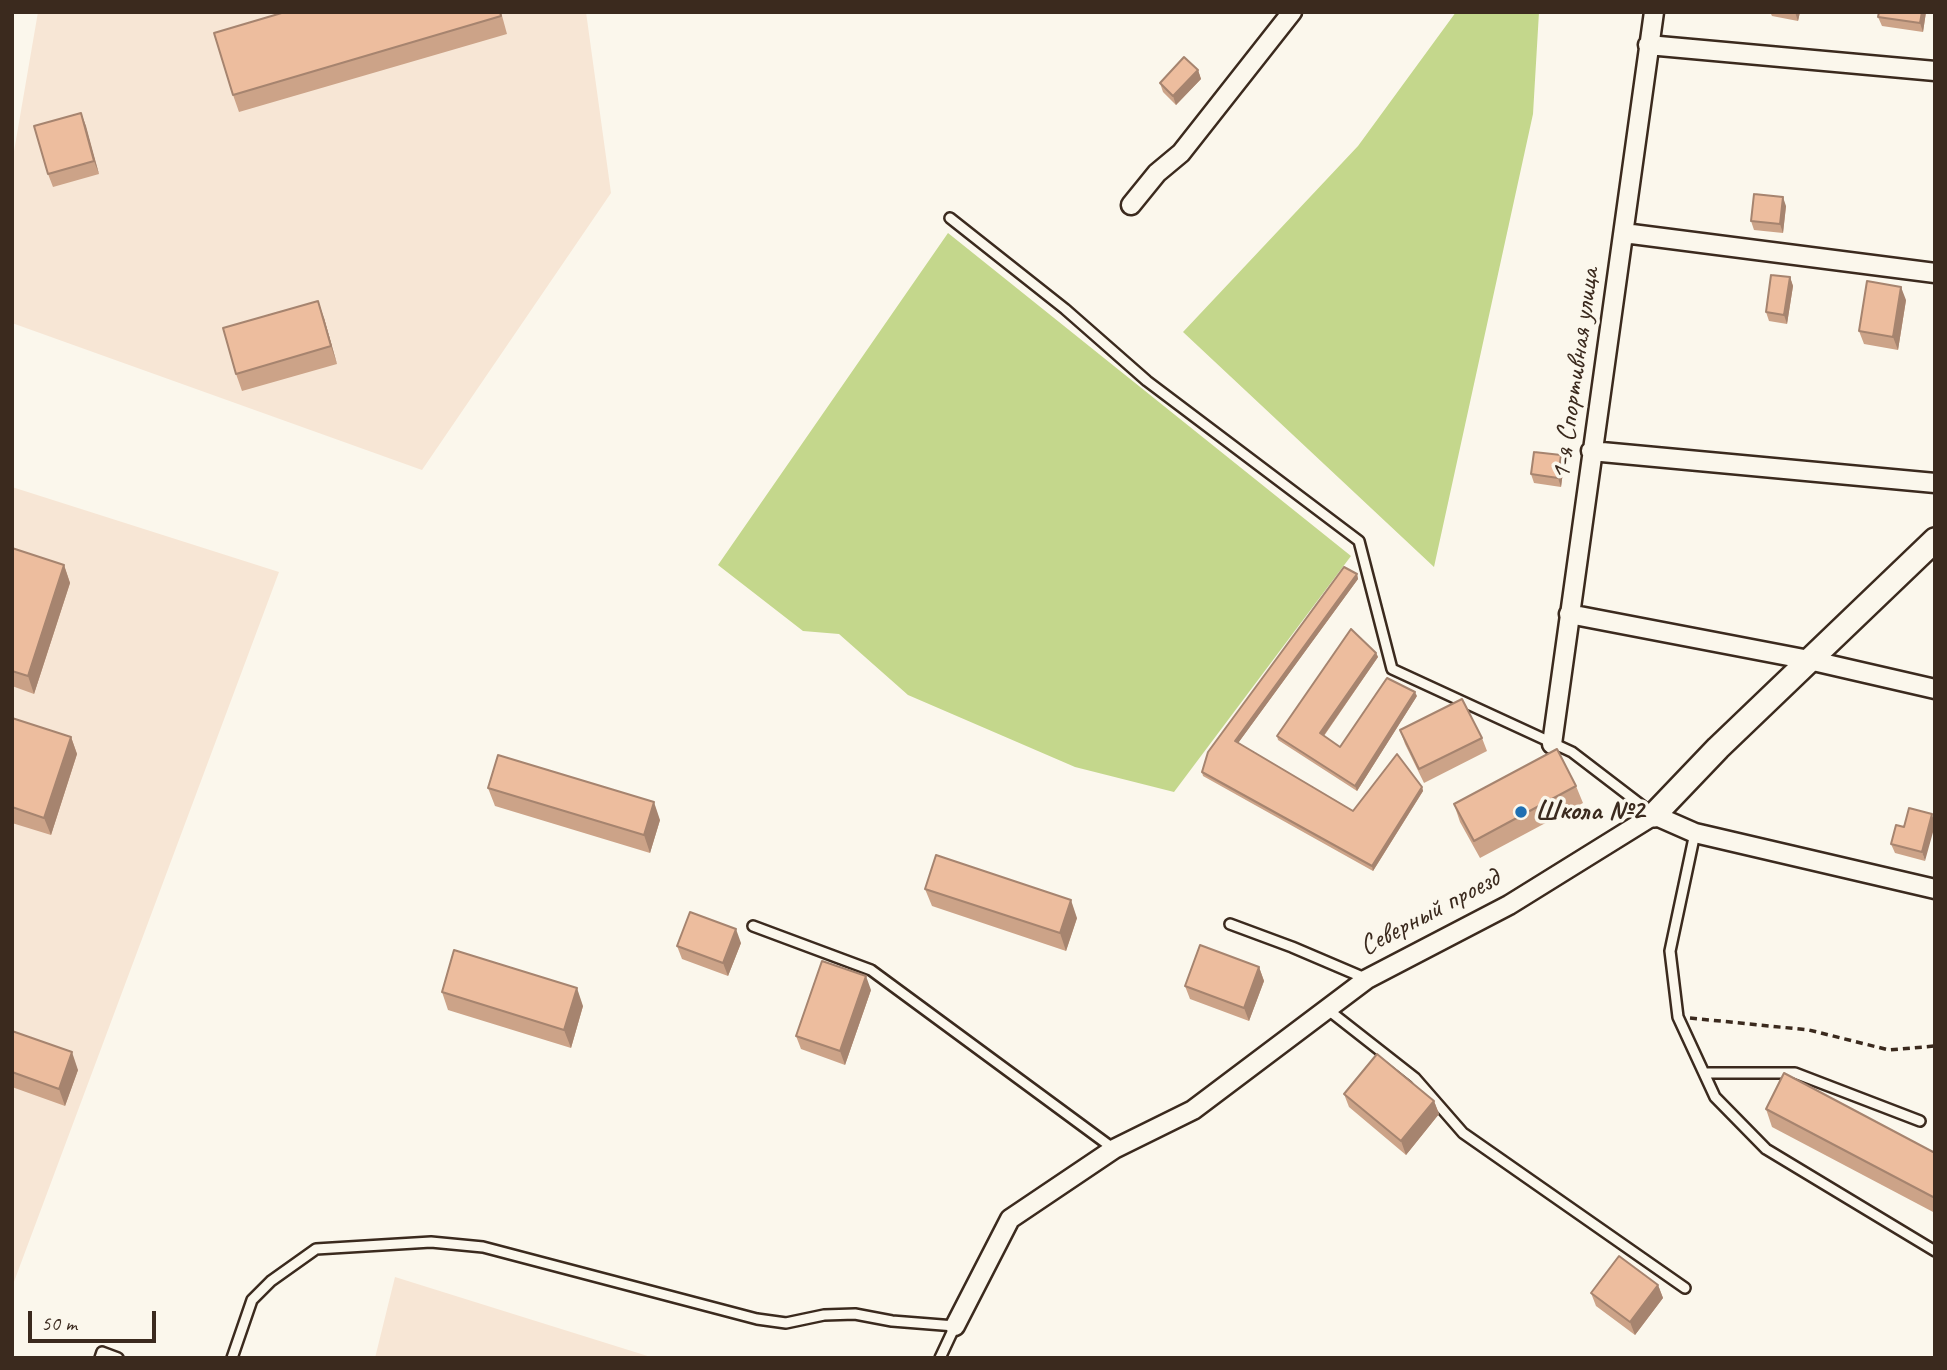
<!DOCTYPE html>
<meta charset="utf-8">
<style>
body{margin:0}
#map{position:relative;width:1947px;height:1370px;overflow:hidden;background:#fbf7ec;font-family:Caveat,sans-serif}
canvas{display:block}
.frame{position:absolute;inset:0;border:14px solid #3b2a1e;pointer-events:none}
.scale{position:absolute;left:28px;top:1311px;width:128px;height:32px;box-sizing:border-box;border:4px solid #3b2a1e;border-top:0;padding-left:9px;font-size:21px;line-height:24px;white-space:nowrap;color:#3b2a1e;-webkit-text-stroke:5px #fbf7ec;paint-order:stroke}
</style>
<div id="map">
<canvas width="1947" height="1370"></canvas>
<div class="frame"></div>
<div class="scale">50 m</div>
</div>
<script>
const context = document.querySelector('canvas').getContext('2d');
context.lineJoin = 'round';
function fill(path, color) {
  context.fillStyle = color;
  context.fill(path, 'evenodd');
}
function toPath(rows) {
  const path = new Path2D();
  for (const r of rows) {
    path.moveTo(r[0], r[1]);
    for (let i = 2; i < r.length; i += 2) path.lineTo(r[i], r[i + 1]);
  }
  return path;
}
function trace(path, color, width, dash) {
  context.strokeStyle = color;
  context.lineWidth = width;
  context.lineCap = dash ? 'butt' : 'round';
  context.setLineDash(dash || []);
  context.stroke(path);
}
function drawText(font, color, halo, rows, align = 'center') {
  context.font = font + ' Caveat,sans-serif';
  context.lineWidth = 7;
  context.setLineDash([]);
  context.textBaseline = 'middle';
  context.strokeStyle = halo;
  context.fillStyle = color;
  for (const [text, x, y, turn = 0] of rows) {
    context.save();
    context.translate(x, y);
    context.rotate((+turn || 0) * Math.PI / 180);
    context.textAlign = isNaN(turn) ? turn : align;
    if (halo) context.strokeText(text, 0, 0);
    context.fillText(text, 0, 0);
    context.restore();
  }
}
fill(toPath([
 [38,12,586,12,611,193,422,470,12,323,12,163],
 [12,487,279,572,12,1287],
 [395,1277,654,1358,375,1358]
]), '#f7e6d5');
fill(toPath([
 [1456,12,1539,12,1533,114,1434,567,1183,332,1358,146],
 [948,233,1351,556,1174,792,1075,767,908,695,839,634,803,631,718,565]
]), '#c4d78c');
const service = toPath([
 [950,218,1065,309,1147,381,1359,541,1392,669,1572,752,1653,814],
 [1695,833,1670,951,1678,1017,1715,1097,1766,1149,1935,1251],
 [1230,924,1292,947,1367,979],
 [753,926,871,970,1114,1149],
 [1327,1009,1415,1078,1463,1133,1685,1288],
 [1705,1073,1795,1073,1920,1121],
 [100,1358,102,1352,118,1358],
 [232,1358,252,1300,271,1281,316,1249,431,1242,483,1247,757,1319,786,1323,824,1315,855,1314,892,1321,955,1326,940,1358]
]);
const minor = toPath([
 [1648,45,1935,71],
 [1131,205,1157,173,1181,153,1292,12],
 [1624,233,1935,273],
 [1591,451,1935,483],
 [1569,614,1809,660,1935,689],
 [1552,744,1654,12],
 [955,1326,1010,1219,1114,1149,1193,1110,1367,979,1509,905,1654,815,1695,833,1935,889]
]);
const tertiary = toPath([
 [1654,815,1718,748,1935,540]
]);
trace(service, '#3b2a1e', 14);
trace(minor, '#3b2a1e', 23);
trace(tertiary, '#3b2a1e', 28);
trace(toPath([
 [1690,1018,1809,1030,1889,1050,1935,1046]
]), '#3b2a1e', 3.5, [7, 5]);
trace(service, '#fbf7ec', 9);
trace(minor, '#fbf7ec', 18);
trace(tertiary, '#fbf7ec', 23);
fill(toPath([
 [501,12,507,34,239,112,233,95],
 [1770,12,1800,12,1798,21,1772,16],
 [1926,12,1923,32,1882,26,1878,17],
 [1198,70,1201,79,1176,105,1163,92,1160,83],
 [81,113,99,174,53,187,48,174],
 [1786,206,1783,233,1754,230,1751,221],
 [1790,277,1793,286,1787,324,1769,321,1766,312],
 [1906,300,1898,350,1864,344,1859,331],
 [324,318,337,364,242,391,236,374],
 [1561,455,1564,464,1561,487,1534,483,1531,474],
 [12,548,64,565,70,583,34,694,12,686],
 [1357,574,1358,579,1238,743,1353,811,1422,787,1423,791,1373,871,1203,776,1202,772],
 [1376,653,1378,657,1324,736,1340,747,1417,696,1357,791,1278,740,1277,736],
 [12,718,71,737,77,754,51,835,12,823],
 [1400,730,1482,738,1487,751,1424,783,1405,744],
 [1576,786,1583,803,1480,858,1460,822,1454,804],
 [488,788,660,820,650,853,495,806],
 [1909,808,1925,861,1895,853,1891,844,1904,827],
 [925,889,1077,918,1066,951,932,906],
 [741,943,728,976,682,959,677,946],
 [1259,967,1264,981,1249,1021,1190,999,1185,986],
 [871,990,845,1065,801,1049,796,1036],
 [442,992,583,1006,571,1048,448,1010],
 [12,1031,78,1070,65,1106,12,1087],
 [1344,1094,1434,1101,1439,1114,1406,1155,1349,1107],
 [1766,1109,1935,1153,1935,1213,1772,1127],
 [1658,1285,1663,1298,1635,1335,1596,1306,1591,1293]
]), '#cca388');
fill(toPath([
 [1795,12,1800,12,1798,21],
 [1922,12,1926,12,1923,32,1920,23],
 [1198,70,1201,79,1176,105,1173,96],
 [81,113,86,126,99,174,94,161],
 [1783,197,1786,206,1783,233,1780,224],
 [1790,277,1793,286,1787,324,1784,315],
 [1901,287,1906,300,1898,350,1893,337],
 [318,301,324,318,337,364,331,346],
 [1561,455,1564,464,1561,487,1558,478],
 [64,565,70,583,34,694,28,676],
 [1357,574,1358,579,1236,746,1235,741],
 [1376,653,1378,657,1322,738,1320,733],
 [1415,692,1417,696,1357,791,1355,786],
 [71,737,77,754,51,835,44,818],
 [1422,787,1423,791,1373,871,1372,866],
 [654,802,660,820,650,853,644,835],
 [1932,814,1935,825,1925,861,1922,852],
 [1071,900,1077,918,1066,951,1060,933],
 [736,929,741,943,728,976,723,963],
 [1259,967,1264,981,1249,1021,1244,1008],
 [866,976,871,990,845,1065,840,1051],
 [577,988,583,1006,571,1048,564,1030],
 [72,1052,78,1070,65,1106,59,1089],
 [1434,1101,1439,1114,1406,1155,1401,1141],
 [1658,1285,1663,1298,1635,1335,1630,1322]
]), '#a6846f');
const building = toPath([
 [285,12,500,12,501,16,233,95,214,33,285,12],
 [1879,12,1922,12,1920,23,1878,17,1879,12],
 [1184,57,1198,70,1173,96,1160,83,1184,57],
 [81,113,94,161,48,174,34,126,81,113],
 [1754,194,1783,197,1780,224,1751,221,1754,194],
 [1771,275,1790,277,1784,315,1766,312,1771,275],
 [1867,281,1901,287,1893,337,1859,331,1867,281],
 [318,301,331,346,236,374,223,328,318,301],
 [1534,452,1561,455,1558,478,1531,474,1534,452],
 [12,548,64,565,28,676,12,671,12,548],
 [1344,567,1357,574,1235,741,1353,811,1397,754,1422,787,1372,866,1202,772,1208,752,1344,567],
 [1351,629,1376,653,1320,733,1340,747,1387,678,1415,692,1355,786,1277,736,1351,629],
 [1462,699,1482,738,1419,769,1400,730,1462,699],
 [12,718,71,737,44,818,12,807,12,718],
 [1557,749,1576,786,1474,841,1454,804,1557,749],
 [498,755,654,802,644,835,488,788,498,755],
 [1909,808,1932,814,1922,852,1891,844,1896,825,1904,827,1909,808],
 [936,855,1071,900,1060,933,925,889,936,855],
 [690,912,736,929,723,963,677,946,690,912],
 [1200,945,1259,967,1244,1008,1185,986,1200,945],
 [454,950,577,988,564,1030,442,992,454,950],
 [822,961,866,976,840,1051,796,1036,822,961],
 [12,1031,72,1052,59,1089,12,1072,12,1031],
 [1377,1054,1434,1101,1401,1141,1344,1094,1377,1054],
 [1784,1073,1935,1153,1935,1198,1766,1109,1784,1073],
 [1619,1256,1658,1285,1630,1322,1591,1293,1619,1256]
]);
fill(building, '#edbd9e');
trace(building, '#a6846f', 2);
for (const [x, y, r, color] of [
 [1521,812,7,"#1f6fb2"]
]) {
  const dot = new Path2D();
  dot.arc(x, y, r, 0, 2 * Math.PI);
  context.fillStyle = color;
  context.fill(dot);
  trace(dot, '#fbf7ec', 2.5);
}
drawText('28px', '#3b2a1e', '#fbf7ec', [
 ["1-я Спортивная улица",1576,374,-82],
 ["Северный проезд",1430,913,-28]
]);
drawText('bold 28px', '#3b2a1e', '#fbf7ec', [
 ["Школа №2",1535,812]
], 'left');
</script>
